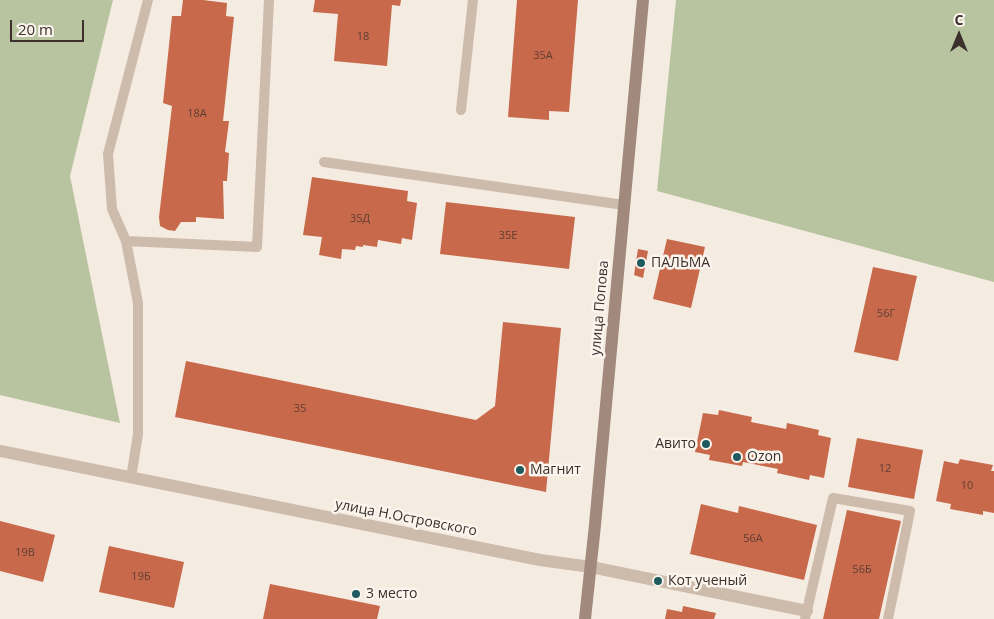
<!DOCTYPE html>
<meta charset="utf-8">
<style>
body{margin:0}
#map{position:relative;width:994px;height:619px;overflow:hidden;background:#f4ebe1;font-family:"Open Sans",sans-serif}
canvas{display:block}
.north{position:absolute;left:934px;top:10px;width:50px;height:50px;-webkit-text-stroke:4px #fbf5ee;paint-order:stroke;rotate:0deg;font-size:14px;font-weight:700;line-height:20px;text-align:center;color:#3b302b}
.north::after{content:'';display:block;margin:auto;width:18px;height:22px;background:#3b302b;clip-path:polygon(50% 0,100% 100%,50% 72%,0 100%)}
.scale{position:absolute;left:10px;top:20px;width:74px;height:22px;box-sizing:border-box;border:2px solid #3b302b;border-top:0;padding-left:6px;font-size:15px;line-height:18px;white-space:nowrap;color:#3b302b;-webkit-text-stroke:4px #fbf5ee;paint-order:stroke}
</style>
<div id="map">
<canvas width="994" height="619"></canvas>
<div class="north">С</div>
<div class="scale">20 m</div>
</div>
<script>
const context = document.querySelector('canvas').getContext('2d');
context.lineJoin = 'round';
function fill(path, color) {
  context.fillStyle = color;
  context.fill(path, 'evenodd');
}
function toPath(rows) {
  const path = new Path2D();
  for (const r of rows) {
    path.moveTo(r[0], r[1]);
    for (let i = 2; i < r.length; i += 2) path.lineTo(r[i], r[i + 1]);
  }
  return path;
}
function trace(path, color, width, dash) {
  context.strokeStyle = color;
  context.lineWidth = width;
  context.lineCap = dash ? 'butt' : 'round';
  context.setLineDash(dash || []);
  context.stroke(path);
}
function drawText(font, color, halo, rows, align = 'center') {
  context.font = font + ' "Open Sans",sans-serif';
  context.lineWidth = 5;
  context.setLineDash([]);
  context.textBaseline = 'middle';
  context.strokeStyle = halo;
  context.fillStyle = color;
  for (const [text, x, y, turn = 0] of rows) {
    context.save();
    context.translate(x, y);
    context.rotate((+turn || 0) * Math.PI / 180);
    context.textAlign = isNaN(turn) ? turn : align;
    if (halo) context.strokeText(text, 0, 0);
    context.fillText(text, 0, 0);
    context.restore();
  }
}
fill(toPath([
 [0,0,113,0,70,176,120,423,0,395],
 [676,0,994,0,994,282,657,191]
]), '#b8c4a0');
fill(toPath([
 [183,0,203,0,227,3,226,16,234,17,223,121,229,121,225,152,229,153,227,181,223,181,224,219,196,217,196,222,181,222,175,231,168,230,160,226,159,217,172,106,163,103,172,16,181,16],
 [315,0,401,0,400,6,392,5,387,66,334,61,338,14,313,12],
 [517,0,578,0,569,112,549,111,549,120,508,117],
 [312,177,408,191,407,201,417,203,412,240,402,238,401,244,378,240,377,247,363,245,363,247,356,246,355,250,342,249,341,259,319,255,322,237,303,235],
 [446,202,575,217,569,269,440,254],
 [667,239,705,247,691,308,653,299],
 [638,249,648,251,643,278,634,275],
 [873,267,917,276,898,361,854,352],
 [503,322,561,328,546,492,175,417,186,361,476,420,495,406],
 [719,410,752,417,751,422,786,429,787,423,819,430,818,435,831,438,824,478,810,475,809,480,777,473,778,469,743,462,742,466,709,460,710,455,695,452,703,413,718,415],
 [857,438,923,450,914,499,848,487],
 [960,459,993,465,991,471,994,471,994,513,983,511,983,515,950,509,951,504,936,501,944,461,958,464],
 [701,504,738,513,739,506,817,525,804,580,690,554],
 [847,510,901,521,879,619,823,619],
 [0,521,55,535,43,582,0,571],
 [109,546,184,562,174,608,99,592],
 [270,584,380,606,377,619,263,619],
 [683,606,716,613,714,619,665,619,667,609,682,612]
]), '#c8694b');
trace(toPath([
 [461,110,473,0],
 [324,162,624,205],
 [126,241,257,247,269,0],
 [131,478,138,434,138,303,126,241,112,209,108,154,148,0],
 [805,619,833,498,910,511,888,619]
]), '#cdbbac', 10);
trace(toPath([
 [0,451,540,560,591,567,807,611]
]), '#cdbbac', 12);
trace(toPath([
 [585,619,595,525,643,0]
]), '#a18a7d', 12);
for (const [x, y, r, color] of [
 [641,263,5,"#1f5a5e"],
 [706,444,5,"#1f5a5e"],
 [737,457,5,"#1f5a5e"],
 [520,470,5,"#1f5a5e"],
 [658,581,5,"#1f5a5e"],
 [356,594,5,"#1f5a5e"]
]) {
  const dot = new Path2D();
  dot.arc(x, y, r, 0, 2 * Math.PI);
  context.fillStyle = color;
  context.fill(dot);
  trace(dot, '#fbf5ee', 2);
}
drawText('11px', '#5e3e33', null, [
 ["18",363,37],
 ["35А",543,56],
 ["18А",197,114],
 ["35Д",360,219],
 ["35Е",508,236],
 ["56Г",886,314],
 ["35",300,409],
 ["12",885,469],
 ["10",967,486],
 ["56А",753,539],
 ["19В",25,553],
 ["56Б",862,570],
 ["19Б",141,577]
]);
drawText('14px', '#3b302b', '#fbf5ee', [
 ["ПАЛЬМА",651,263],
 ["Авито",696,444,"right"],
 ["Ozon",747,457],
 ["Магнит",530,470],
 ["Кот ученый",668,581],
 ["3 место",366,594]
], 'left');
drawText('14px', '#3b302b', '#fbf5ee', [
 ["улица Попова",600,308,-85],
 ["улица Н.Островского",406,518,11]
]);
</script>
